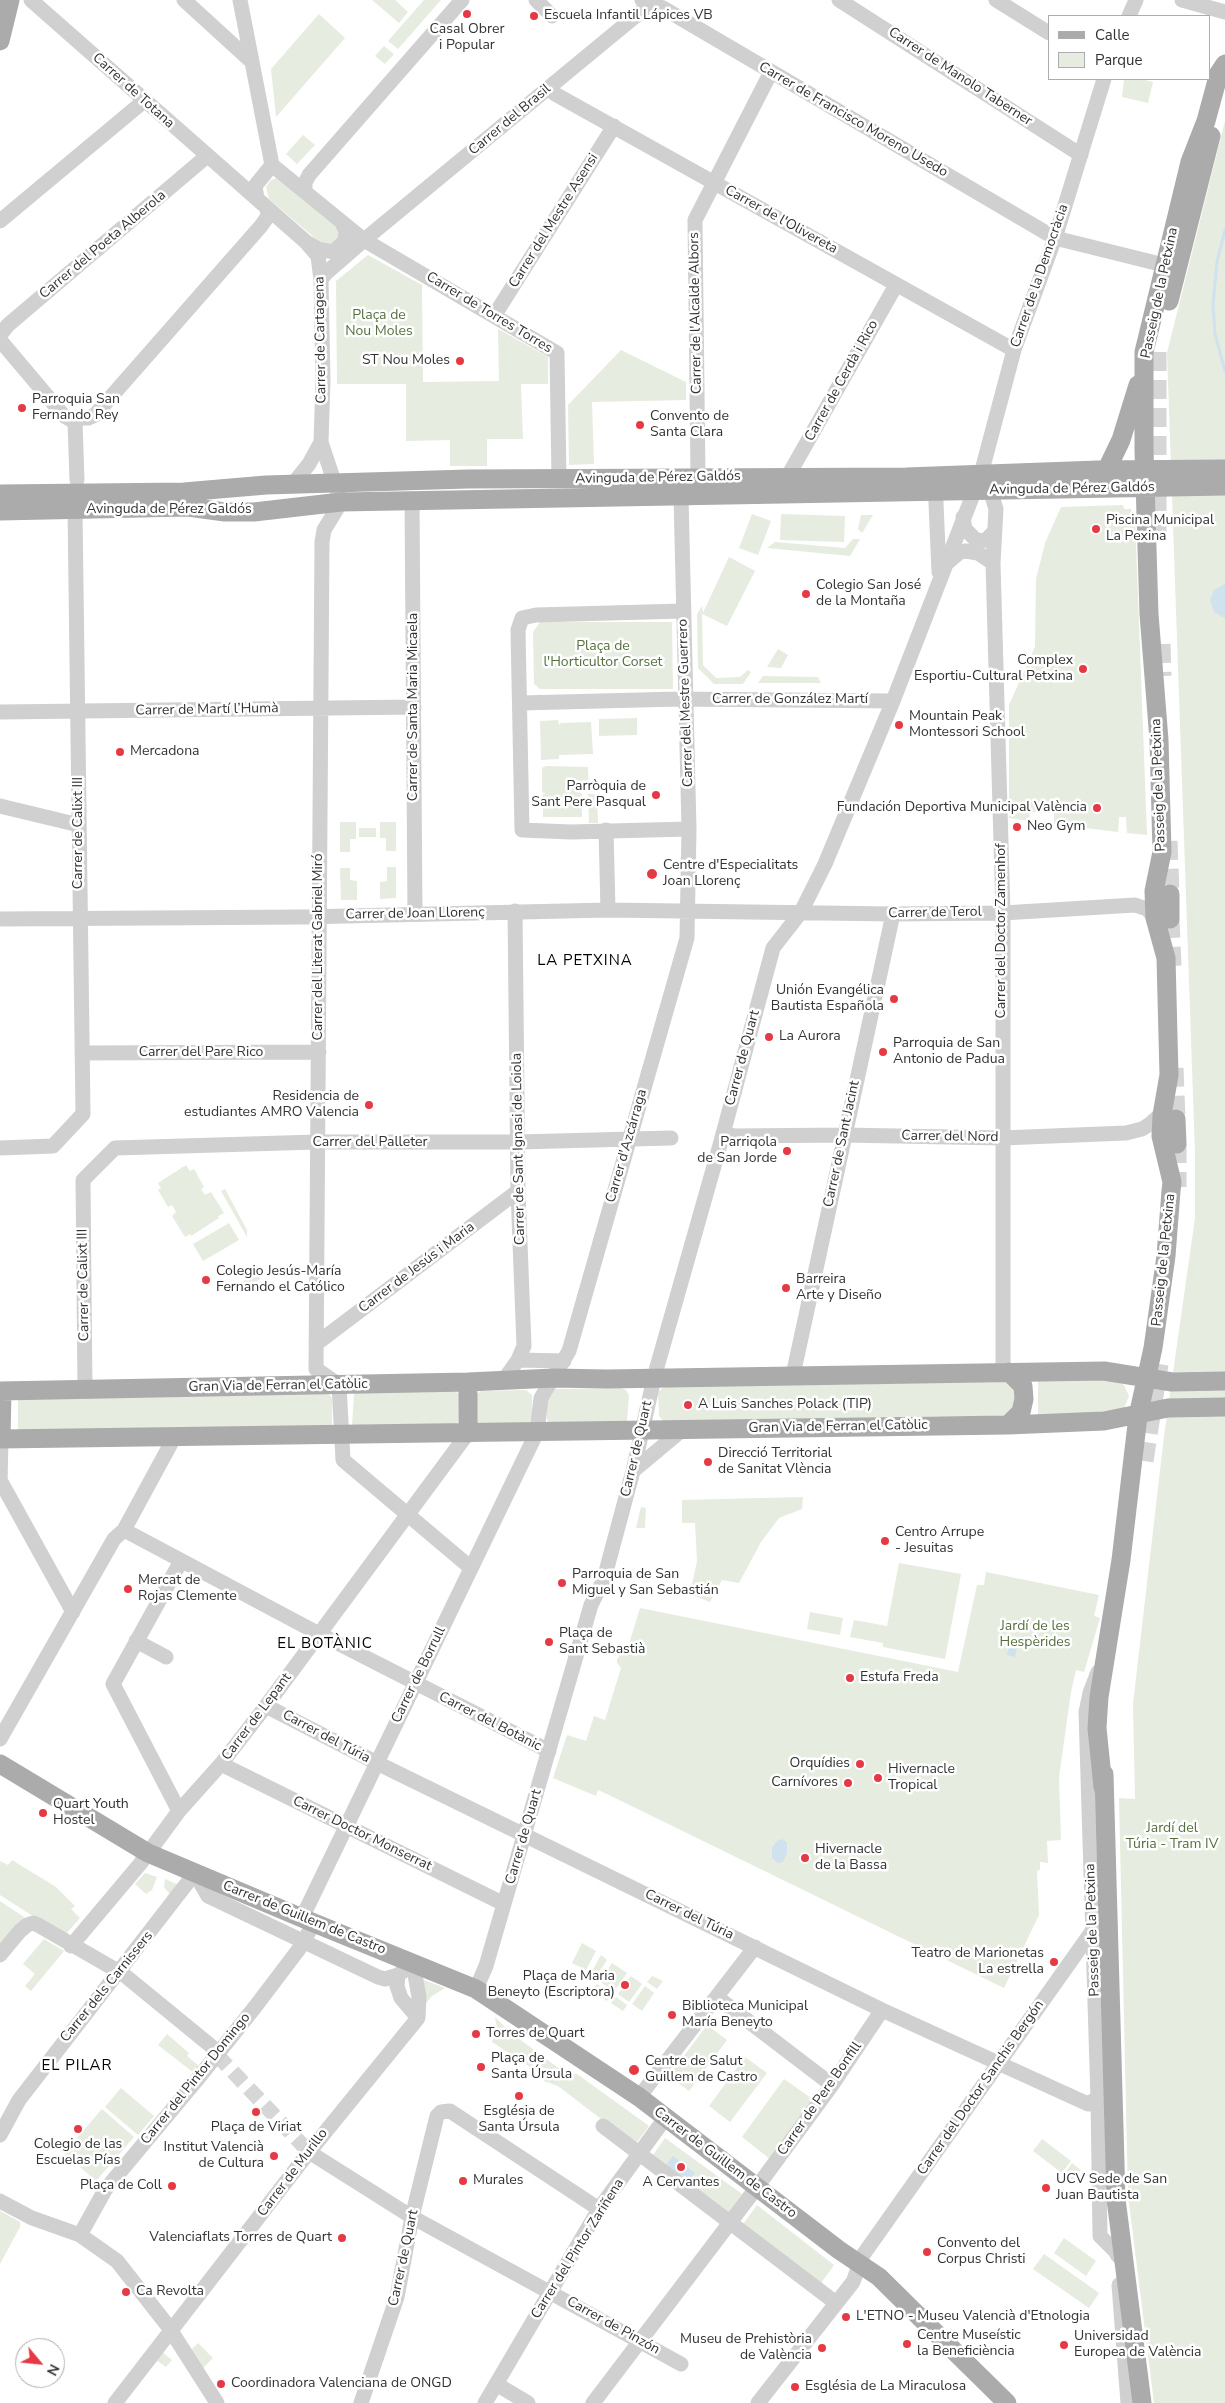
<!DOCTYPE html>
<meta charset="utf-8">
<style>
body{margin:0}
#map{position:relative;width:1225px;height:2403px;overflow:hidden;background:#fff;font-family:"Nunito Sans",sans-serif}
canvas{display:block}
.legend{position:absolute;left:1048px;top:15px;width:162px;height:65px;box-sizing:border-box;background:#fff;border:1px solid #adadad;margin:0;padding:6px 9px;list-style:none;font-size:15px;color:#333}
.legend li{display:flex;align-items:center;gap:10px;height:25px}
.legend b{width:25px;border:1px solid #adadad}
.north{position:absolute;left:15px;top:2338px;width:50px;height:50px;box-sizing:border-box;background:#fff;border:1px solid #adadad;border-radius:50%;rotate:118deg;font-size:14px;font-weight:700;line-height:20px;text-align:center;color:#333}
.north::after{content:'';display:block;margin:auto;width:18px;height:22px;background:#e63946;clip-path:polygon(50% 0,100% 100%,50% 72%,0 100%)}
</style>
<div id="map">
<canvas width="1225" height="2403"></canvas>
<ul class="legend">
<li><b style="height:6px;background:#ababab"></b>Calle</li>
<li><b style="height:14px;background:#e6ecdf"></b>Parque</li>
</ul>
<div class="north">N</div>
</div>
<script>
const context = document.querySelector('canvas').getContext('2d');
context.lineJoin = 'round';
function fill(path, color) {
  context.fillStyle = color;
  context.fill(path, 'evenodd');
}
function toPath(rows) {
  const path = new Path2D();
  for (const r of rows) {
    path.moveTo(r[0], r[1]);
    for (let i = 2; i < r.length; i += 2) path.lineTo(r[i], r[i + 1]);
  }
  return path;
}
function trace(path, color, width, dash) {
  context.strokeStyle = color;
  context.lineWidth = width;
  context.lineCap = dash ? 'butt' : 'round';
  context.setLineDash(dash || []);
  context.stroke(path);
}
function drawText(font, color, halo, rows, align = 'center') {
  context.font = font + ' "Nunito Sans",sans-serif';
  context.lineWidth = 5;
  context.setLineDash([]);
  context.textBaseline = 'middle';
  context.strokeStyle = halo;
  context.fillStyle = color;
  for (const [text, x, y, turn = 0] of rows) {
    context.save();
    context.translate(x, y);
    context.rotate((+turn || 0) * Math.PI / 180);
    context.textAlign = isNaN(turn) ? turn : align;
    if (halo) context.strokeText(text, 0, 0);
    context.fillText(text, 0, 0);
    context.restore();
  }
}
fill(toPath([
 [372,0,395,0,408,12,399,23],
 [424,0,441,0,398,49,388,41],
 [319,14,345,38,276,117,271,69],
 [384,46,394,54,385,64,375,56],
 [1124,79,1141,79,1153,82,1148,103,1122,97],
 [1225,121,1225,2403,1154,2403,1128,2195,1119,1798,1135,1799,1133,1704,1164,1436,1195,1218,1195,1153,1167,353],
 [303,135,315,145,297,164,286,154],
 [277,178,340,229,340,243,324,246,269,199,266,187,271,180],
 [368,255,422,285,423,382,499,381,498,329,548,357,548,384,521,384,523,439,487,439,487,466,450,466,450,440,406,441,406,384,337,384,336,281],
 [621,350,686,382,686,400,592,402,594,464,569,465,568,405],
 [1123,505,1124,509,1131,509,1132,517,1135,517,1147,835,1127,833,1126,817,1119,817,1118,832,1054,824,1054,812,1030,812,1029,821,1009,818,1009,705,1035,647,1036,579,1045,543,1061,507],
 [752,514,771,521,758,555,739,548],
 [781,514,845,516,844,542,780,540],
 [861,515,873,515,862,533,858,529],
 [853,539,860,539,850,556,767,548,775,542,845,548],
 [729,557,755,571,727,626,702,614,703,665,716,678,740,677,748,670,751,672,743,684,714,684,698,668,697,614,702,606,703,613],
 [540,622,672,622,673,689,540,689,534,684,533,632],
 [778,649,788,655,781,668,767,667],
 [763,676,818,677,821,683,758,683],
 [637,718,637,735,599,736,599,719],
 [558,720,559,725,561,723,591,722,593,754,559,755,559,759,541,760,540,721],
 [546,766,588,767,589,791,579,792,582,794,582,817,543,817,543,794,546,794,542,792,542,768],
 [588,794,597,794,598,823,589,823],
 [340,822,356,822,356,839,350,839,350,852,340,852],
 [380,822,396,822,396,851,386,851,386,838,380,838],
 [359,828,376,828,376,837,359,837],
 [387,867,396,867,396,898,380,899,380,882,387,881],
 [340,868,350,868,350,880,357,881,357,900,341,900],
 [186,1165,190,1171,194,1169,204,1187,201,1189,205,1195,211,1192,224,1213,218,1216,219,1218,191,1236,190,1234,185,1237,172,1216,176,1212,172,1205,168,1207,158,1190,161,1188,158,1183],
 [225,1189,247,1230,247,1237,221,1191],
 [229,1223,239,1240,203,1261,193,1244],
 [251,1275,260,1276,260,1279,245,1290,244,1281],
 [1113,1379,1124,1385,1129,1396,1124,1409,1119,1413,1038,1417,1038,1380],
 [1011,1381,1019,1394,1008,1417,935,1416,669,1423,663,1421,659,1416,658,1392,665,1386],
 [621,1388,626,1390,629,1395,627,1421,549,1423,547,1419,547,1395,553,1389],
 [454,1390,459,1394,458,1422,453,1426,352,1426,354,1393],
 [526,1390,532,1395,532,1418,530,1422,525,1425,477,1424,476,1396,478,1393,481,1391],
 [328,1393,332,1398,332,1425,329,1428,18,1432,18,1399],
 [803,1497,802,1509,779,1518,761,1542,739,1583,722,1580,710,1602,690,1594,697,1561,695,1523,682,1523,682,1500],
 [641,1507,646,1508,645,1528,636,1528],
 [899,1563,961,1574,945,1659,883,1647,883,1643,850,1637,854,1620,887,1626],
 [986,1572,1099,1595,1094,1616,1100,1618,1084,1672,1076,1670,1071,1692,1059,1777,1061,1840,1047,1841,1048,1863,1040,1862,1040,1870,1037,1871,1039,1915,1004,1988,611,1796,598,1790,596,1796,553,1778,567,1735,586,1741,594,1716,605,1720,621,1668,617,1663,617,1659,621,1654,626,1654,640,1608,958,1672,977,1585,984,1585],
 [810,1612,843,1618,840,1635,807,1629],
 [12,1860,56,1887,75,1906,71,1909,80,1918,64,1936,0,1895,0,1861,8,1865],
 [145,1873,157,1877,152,1890,146,1894,135,1884],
 [165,1879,177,1884,172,1897,164,1887],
 [0,1901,24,1917,0,1945],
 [44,1939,64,1951,31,1991,25,1986,35,1974,23,1964],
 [582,1943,596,1951,586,1970,572,1963],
 [601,1955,607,1960,595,1978,590,1975],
 [612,1963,627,1973,614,1991,599,1981],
 [631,1976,642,1984,629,2002,618,1994],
 [652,1976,663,1981,657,1989,647,1982],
 [420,1979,424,1980,445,1988,432,1996,426,2003],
 [597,1984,612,1994,607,2001,593,1991],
 [645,1986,654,1993,642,2011,632,2004],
 [616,1997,627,2005,623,2011,611,2003],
 [495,2017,510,2032,561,2070,565,2073,577,2074,649,2126,635,2145,558,2086,544,2081,536,2076,538,2072,492,2042,496,2031,499,2032,500,2030,497,2029],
 [707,2025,727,2040,689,2091,669,2076],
 [167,2034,189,2053,187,2056,199,2066,194,2073,158,2045],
 [745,2057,767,2073,730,2122,709,2106],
 [784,2079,814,2100,770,2159,742,2137],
 [121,2088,154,2116,138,2135,105,2107],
 [102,2109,134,2137,96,2181,64,2153],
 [665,2138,742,2194,726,2216,651,2158],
 [1042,2139,1071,2161,1062,2173,1033,2151],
 [1072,2163,1081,2170,1073,2181,1064,2174],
 [757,2205,834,2265,819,2286,741,2227],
 [0,2211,20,2222,20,2227,0,2264],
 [1064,2238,1096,2261,1086,2276,1054,2253],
 [1044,2254,1099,2293,1089,2308,1033,2269],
 [198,2343,213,2358,202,2369,190,2351],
 [162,2352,172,2360,166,2367,156,2360]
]), '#e6ecdf');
fill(toPath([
 [1225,584,1225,618,1214,612,1210,600,1214,590],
 [1010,1640,1018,1642,1015,1657,1007,1655],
 [782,1839,787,1843,787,1853,783,1862,778,1863,772,1858,772,1848,777,1841],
 [673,2156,695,2173,688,2182,666,2165]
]), '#cfe2ee');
trace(toPath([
 [1225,230,1217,262,1213,304,1215,334,1225,371]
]), '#cfe2ee', 3);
trace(toPath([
 [217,2055,309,2152]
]), '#d6d6d6', 15, [15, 8]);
trace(toPath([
 [1157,352,1157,532],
 [1161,644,1162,676],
 [1168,841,1170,894],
 [1170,919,1172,966],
 [1174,1068,1176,1119],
 [1177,1144,1177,1187],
 [1144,1461,1159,1364]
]), '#d6d6d6', 19, [19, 9]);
trace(toPath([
 [31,0,306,242,318,249,333,252,345,241,346,231,342,223],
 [184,0,252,62],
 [240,0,272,165,364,240,557,353,559,479],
 [536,0,552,16],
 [642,0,663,8,1055,238,1164,265],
 [839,0,1081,155],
 [996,0,1049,33],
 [1182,0,1225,12],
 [1129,16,1136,0],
 [549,88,555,94,1014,350],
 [305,192,305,183,309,175,462,0],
 [257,199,255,186,272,165],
 [0,221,144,101],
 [306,242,318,256,321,280,323,380,321,442,341,502,324,530,322,542,316,1369,339,1385,343,1460,471,1568],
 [321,280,326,273,364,240,655,0],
 [494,316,614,126],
 [0,335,8,325,207,156],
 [0,340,64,416,75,422,77,480],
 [70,418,88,418,95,415,261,226,268,216,267,208],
 [788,476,896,285],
 [698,477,695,220,771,72],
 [935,480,939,572],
 [293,484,309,464,321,442],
 [990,490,996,509,993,563,1003,913,1003,1372],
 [412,500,415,914],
 [963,517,965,529,977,541,986,540,995,531],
 [947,563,960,552,966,551,978,553,993,563],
 [683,611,536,615,522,618,518,630,522,830,571,832,689,829],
 [521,703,679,699,893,701],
 [0,712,414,707],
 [0,806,79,825],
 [606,830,608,910],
 [0,919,303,917,608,910,893,914,1003,913,1135,905,1147,909,1155,918],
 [82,1053,319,1052],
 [723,1133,734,1136,844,1135,1002,1138,1126,1133,1142,1129,1150,1124,1160,1115,1164,1106],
 [0,1148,53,1146,83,1114,75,510],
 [316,1344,518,1191],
 [518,1360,564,1361],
 [793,1375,893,914],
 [503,1381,518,1360,524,1346,518,1191,515,911],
 [85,1390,83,1180,115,1148,317,1142,518,1142,671,1138],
 [633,1471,682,1430],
 [1,1482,73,1612],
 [0,1485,1,1439],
 [124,1530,308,1628,549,1751],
 [136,1641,166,1657],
 [1098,1672,1090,1693,1086,1712,1098,2099,1100,2236,1115,2251,1118,2256],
 [266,1706,377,1763,882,2010,1088,2104,1114,2088],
 [0,1739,114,1539,124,1530,175,1436],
 [221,1764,504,1904],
 [179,1811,113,1684,181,1561],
 [302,1918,537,1432,541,1398,569,1351,687,938,689,829,681,496],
 [71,1946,140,1864,179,1811,221,1764,266,1706,468,1433],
 [0,1955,20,1931,27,1925,33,1923,38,1925,123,1974,211,2046,217,2055],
 [413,1964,419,1997,418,2018,401,1998,397,1986,398,1975,413,1964],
 [476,1989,486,1966,591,1605,604,1579,633,1471,655,1374,720,1145,773,948,801,912,825,864,893,701,981,474,1014,350,1055,238,1104,79],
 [718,1998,832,2085],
 [639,2097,755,1947],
 [603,2126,836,2303],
 [0,2135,19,2100,195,1873,208,1896,378,1977,385,1979,398,1975],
 [309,2152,412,2217,681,2364],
 [0,2201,32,2218,80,2235,117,2261,168,2326,217,2403],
 [80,2235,105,2190,196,2081,255,2007,299,1949,314,1923],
 [1119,2285,1128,2403],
 [496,2384,528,2403],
 [115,2403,309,2152,418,2018],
 [361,2403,397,2297,412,2217,437,2116,441,2112,450,2111,599,2209],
 [485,2403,599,2209,666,2117],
 [593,2403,757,2187,832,2085,882,2010],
 [758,2403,853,2282,863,2255,1095,1927]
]), '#d0d0d0', 15);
trace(toPath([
 [0,41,10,0],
 [1169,301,1211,136],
 [1107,469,1121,440,1138,385],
 [0,494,184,492,266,485,468,479,906,477,1098,470,1225,469],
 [0,511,188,507,225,512,254,512,341,502,1225,486],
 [1170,894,1170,919],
 [1176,1119,1177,1144],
 [0,1391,468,1382,554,1378,607,1379,1104,1371,1172,1382,1225,1381],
 [1008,1425,1021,1412,1024,1399,1023,1386,1009,1372],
 [468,1433,468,1382],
 [0,1439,1008,1425,1104,1421,1168,1408,1225,1407],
 [1,1439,2,1391],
 [0,1764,148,1853,314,1923,476,1989,639,2097,839,2250,879,2277,1007,2403],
 [1104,1774,1116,2199,1142,2403],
 [1103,1787,1097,1728,1099,1697,1121,1560,1138,1416,1153,1348,1166,1256,1171,1191,1172,1182,1161,1136,1162,1115,1169,1075,1166,958,1155,918,1154,891,1162,852,1159,740,1149,614,1144,450,1144,352,1190,162,1206,121,1219,73,1225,64]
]), '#ababab', 19);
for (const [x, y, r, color] of [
 [467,14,5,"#e63946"],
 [534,16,5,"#e63946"],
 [460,361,5,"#e63946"],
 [22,408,5,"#e63946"],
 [640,425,5,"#e63946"],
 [1096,529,5,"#e63946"],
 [806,594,5,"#e63946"],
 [1083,669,5,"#e63946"],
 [899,725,5,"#e63946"],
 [120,752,5,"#e63946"],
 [656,795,5,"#e63946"],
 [1097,808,5,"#e63946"],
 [1017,827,5,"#e63946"],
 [652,874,6,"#e63946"],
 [894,999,5,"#e63946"],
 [769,1037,5,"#e63946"],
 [883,1052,5,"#e63946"],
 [369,1105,5,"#e63946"],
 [787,1151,5,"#e63946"],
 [206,1280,5,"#e63946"],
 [786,1288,5,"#e63946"],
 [688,1405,5,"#e63946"],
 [708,1462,5,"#e63946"],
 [885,1541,5,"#e63946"],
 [562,1583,5,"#e63946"],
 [128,1589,5,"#e63946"],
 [549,1642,5,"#e63946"],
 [850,1678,5,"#e63946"],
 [860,1764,5,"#e63946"],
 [878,1778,5,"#e63946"],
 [848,1783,5,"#e63946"],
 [43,1813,5,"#e63946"],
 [805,1858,5,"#e63946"],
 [1054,1962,5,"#e63946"],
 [625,1985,5,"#e63946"],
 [672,2015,5,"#e63946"],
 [476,2034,5,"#e63946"],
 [481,2067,5,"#e63946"],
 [634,2070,6,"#e63946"],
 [519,2096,5,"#e63946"],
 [256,2112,5,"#e63946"],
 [78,2129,5,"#e63946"],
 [274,2156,5,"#e63946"],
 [681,2167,5,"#e63946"],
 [463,2181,5,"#e63946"],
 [172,2186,5,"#e63946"],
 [1046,2188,5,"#e63946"],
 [342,2238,5,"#e63946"],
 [927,2252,5,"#e63946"],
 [126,2292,5,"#e63946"],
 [846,2317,5,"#e63946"],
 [907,2344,5,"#e63946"],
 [1064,2345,5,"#e63946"],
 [822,2348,5,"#e63946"],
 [221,2384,5,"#e63946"],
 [795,2387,5,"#e63946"]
]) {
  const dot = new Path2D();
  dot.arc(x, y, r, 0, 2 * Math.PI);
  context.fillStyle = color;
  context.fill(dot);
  trace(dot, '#fff', 2);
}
drawText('14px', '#333', '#fff', [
 ["Escuela Infantil Lápices VB",544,16],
 ["Casal Obrer",467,30,"center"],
 ["i Popular",467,46,"center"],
 ["ST Nou Moles",450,361,"right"],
 ["Parroquia San",32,400],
 ["Fernando Rey",32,416],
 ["Convento de",650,417],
 ["Santa Clara",650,433],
 ["Piscina Municipal",1106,521],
 ["La Pexina",1106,537],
 ["Colegio San José",816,586],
 ["de la Montaña",816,602],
 ["Complex",1073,661,"right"],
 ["Esportiu-Cultural Petxina",1073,677,"right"],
 ["Mountain Peak",909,717],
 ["Montessori School",909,733],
 ["Mercadona",130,752],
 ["Parròquia de",646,787,"right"],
 ["Sant Pere Pasqual",646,803,"right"],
 ["Fundación Deportiva Municipal València",1087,808,"right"],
 ["Neo Gym",1027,827],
 ["Centre d'Especialitats",663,866],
 ["Joan Llorenç",663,882],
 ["Unión Evangélica",884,991,"right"],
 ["Bautista Española",884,1007,"right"],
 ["La Aurora",779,1037],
 ["Parroquia de San",893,1044],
 ["Antonio de Padua",893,1060],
 ["Residencia de",359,1097,"right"],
 ["estudiantes AMRO Valencia",359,1113,"right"],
 ["Parriqola",777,1143,"right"],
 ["de San Jorde",777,1159,"right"],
 ["Colegio Jesús-María",216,1272],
 ["Fernando el Católico",216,1288],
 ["Barreira",796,1280],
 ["Arte y Diseño",796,1296],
 ["A Luis Sanches Polack (TIP)",698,1405],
 ["Direcció Territorial",718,1454],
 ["de Sanitat Vlència",718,1470],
 ["Centro Arrupe",895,1533],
 ["- Jesuitas",895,1549],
 ["Parroquia de San",572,1575],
 ["Miguel y San Sebastián",572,1591],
 ["Mercat de",138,1581],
 ["Rojas Clemente",138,1597],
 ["Plaça de",559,1634],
 ["Sant Sebastià",559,1650],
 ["Estufa Freda",860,1678],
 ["Orquídies",850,1764,"right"],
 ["Hivernacle",888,1770],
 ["Tropical",888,1786],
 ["Carnívores",838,1783,"right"],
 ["Quart Youth",53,1805],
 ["Hostel",53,1821],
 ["Hivernacle",815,1850],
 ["de la Bassa",815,1866],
 ["Teatro de Marionetas",1044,1954,"right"],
 ["La estrella",1044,1970,"right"],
 ["Plaça de Maria",615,1977,"right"],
 ["Beneyto (Escriptora)",615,1993,"right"],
 ["Biblioteca Municipal",682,2007],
 ["María Beneyto",682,2023],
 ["Torres de Quart",486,2034],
 ["Plaça de",491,2059],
 ["Santa Úrsula",491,2075],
 ["Centre de Salut",645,2062],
 ["Guillem de Castro",645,2078],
 ["Església de",519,2112,"center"],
 ["Santa Úrsula",519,2128,"center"],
 ["Plaça de Viriat",256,2128,"center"],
 ["Colegio de las",78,2145,"center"],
 ["Escuelas Pías",78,2161,"center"],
 ["Institut Valencià",264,2148,"right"],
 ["de Cultura",264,2164,"right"],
 ["UCV Sede de San",1056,2180],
 ["Juan Bautista",1056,2196],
 ["Murales",473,2181],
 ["A Cervantes",681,2183,"center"],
 ["Plaça de Coll",162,2186,"right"],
 ["Valenciaflats Torres de Quart",332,2238,"right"],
 ["Convento del",937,2244],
 ["Corpus Christi",937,2260],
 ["Ca Revolta",136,2292],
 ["L'ETNO - Museu Valencià d'Etnologia",856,2317],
 ["Centre Museístic",917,2336],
 ["la Beneficiència",917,2352],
 ["Universidad",1074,2337],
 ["Europea de València",1074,2353],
 ["Museu de Prehistòria",812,2340,"right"],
 ["de València",812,2356,"right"],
 ["Coordinadora Valenciana de ONGD",231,2384],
 ["Església de La Miraculosa",805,2387]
], 'left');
drawText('14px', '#333', '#fff', [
 ["Carrer de Manolo Taberner",960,77,33],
 ["Carrer de Totana",133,91,42],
 ["Carrer del Brasil",510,120,-40],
 ["Carrer de Francisco Moreno Usedo",853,120,30],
 ["Carrer de l'Olivereta",781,220,29],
 ["Carrer del Mestre Asensi",554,221,-58],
 ["Carrer del Poeta Alberola",103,245,-40],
 ["Carrer de la Democràcia",1040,276,-71],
 ["Passeig de la Petxina",1160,293,-78],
 ["Carrer de Torres Torres",489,313,31],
 ["Carrer de l'Alcalde Albors",696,313,-91],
 ["Carrer de Cartagena",321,340,-91],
 ["Carrer de Cerdà i Rico",842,381,-61],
 ["Avinguda de Pérez Galdós",658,478,-1],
 ["Avinguda de Pérez Galdós",1072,489,-1],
 ["Avinguda de Pérez Galdós",169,510],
 ["Carrer de González Martí",790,700],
 ["Carrer del Mestre Guerrero",686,703,-92],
 ["Carrer de Santa Maria Micaela",414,707,-90],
 ["Carrer de Martí l’Humà",207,710,-1],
 ["Passeig de la Petxina",1159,785,-92],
 ["Carrer de Calixt III",79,833,-90],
 ["Carrer de Terol",935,913,-1],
 ["Carrer de Joan Llorenç",415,914,-1],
 ["Carrer del Doctor Zamenhof",1002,931,-90],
 ["Carrer del Literat Gabriel Miró",319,947,-90],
 ["Carrer del Pare Rico",201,1053],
 ["Carrer de Quart",743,1058,-75],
 ["Carrer del Nord",950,1137,1],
 ["Carrer del Palleter",370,1143],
 ["Carrer de Sant Jacint",842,1144,-78],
 ["Carrer d'Azcárraga",627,1146,-74],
 ["Carrer de Sant Ignasi de Loiola",519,1149,-91],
 ["Passeig de la Petxina",1164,1260,-84],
 ["Carrer de Jesús i Maria",417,1268,-37],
 ["Carrer de Calixt III",84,1285,-91],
 ["Gran Via de Ferran el Catòlic",278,1386,-1],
 ["Gran Via de Ferran el Catòlic",838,1427,-1],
 ["Carrer de Quart",637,1449,-77],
 ["Carrer de Borrull",419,1675,-64],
 ["Carrer de Lepant",257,1717,-53],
 ["Carrer del Botànic",490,1722,27],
 ["Carrer del Túria",326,1737,28],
 ["Carrer Doctor Monserrat",362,1834,26],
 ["Carrer de Quart",524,1837,-74],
 ["Carrer del Túria",689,1915,26],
 ["Carrer de Guillem de Castro",304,1918,22],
 ["Passeig de la Petxina",1093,1930,-92],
 ["Carrer dels Carnissers",107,1987,-51],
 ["Carrer del Pintor Domingo",196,2079,-51],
 ["Carrer del Doctor Sanchis Bergón",981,2088,-55],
 ["Carrer de Pere Bonfill",820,2099,-55],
 ["Carrer de Guillem de Castro",725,2163,37],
 ["Carrer de Murillo",293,2173,-53],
 ["Carrer del Pintor Zariñena",578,2249,-58],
 ["Carrer de Quart",404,2258,-78],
 ["Carrer de Pinzón",613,2326,29]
]);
drawText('14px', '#56703f', '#fff', [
 ["Plaça de",379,316],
 ["Nou Moles",379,332],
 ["Plaça de",603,647],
 ["l'Horticultor Corset",603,663],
 ["Jardí de les",1035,1627],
 ["Hespèrides",1035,1643],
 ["Jardí del",1172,1829],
 ["Túria - Tram IV",1172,1845]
]);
context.letterSpacing = '1px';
drawText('15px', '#000', '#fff', [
 ["LA PETXINA",585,961],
 ["EL BOTÀNIC",325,1644],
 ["EL PILAR",77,2066]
]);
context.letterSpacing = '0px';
</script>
